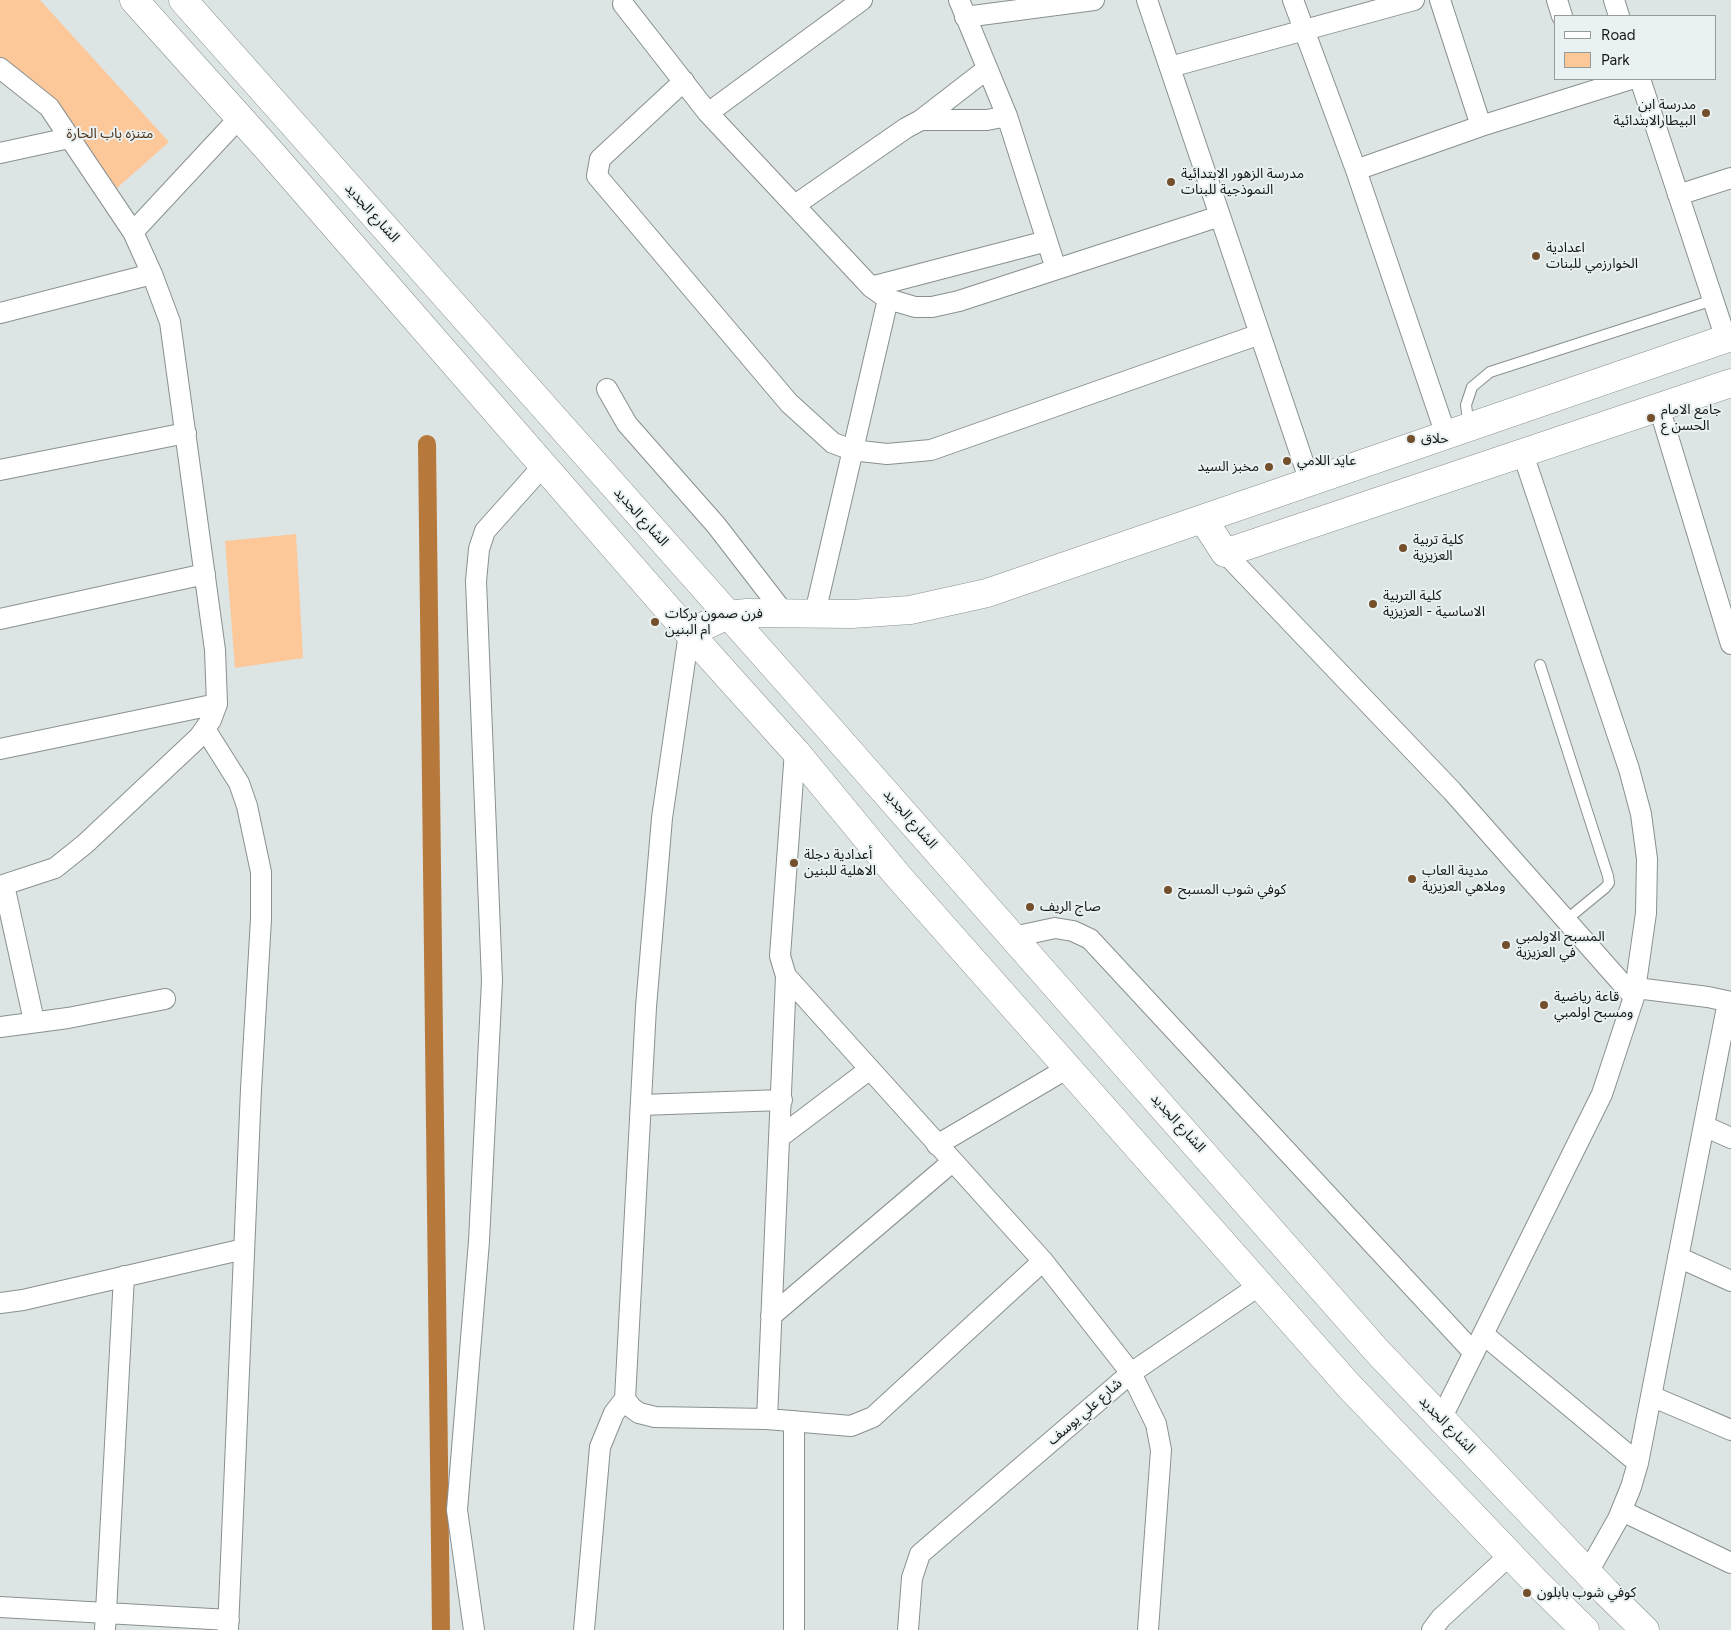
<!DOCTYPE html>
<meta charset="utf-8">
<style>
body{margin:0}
#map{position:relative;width:1731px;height:1630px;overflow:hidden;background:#dde4e4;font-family:Figtree,sans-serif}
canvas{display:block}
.legend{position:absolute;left:1554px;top:15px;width:162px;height:65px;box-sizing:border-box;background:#eaf1f2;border:1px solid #959a9a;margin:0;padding:6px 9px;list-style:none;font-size:15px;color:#151717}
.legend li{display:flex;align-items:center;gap:10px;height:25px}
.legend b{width:25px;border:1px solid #959a9a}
</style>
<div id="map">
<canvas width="1731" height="1630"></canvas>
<ul class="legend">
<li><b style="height:6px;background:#fff"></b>Road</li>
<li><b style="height:14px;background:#fcc899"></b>Park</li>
</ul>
</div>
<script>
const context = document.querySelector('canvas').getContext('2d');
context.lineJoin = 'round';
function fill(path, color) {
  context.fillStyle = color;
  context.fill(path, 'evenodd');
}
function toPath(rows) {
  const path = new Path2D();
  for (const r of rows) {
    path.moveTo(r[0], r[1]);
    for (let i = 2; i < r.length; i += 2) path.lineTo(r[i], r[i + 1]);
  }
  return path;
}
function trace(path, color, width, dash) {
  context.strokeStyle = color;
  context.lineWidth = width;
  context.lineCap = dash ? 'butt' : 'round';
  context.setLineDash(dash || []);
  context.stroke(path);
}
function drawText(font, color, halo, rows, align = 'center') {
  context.font = font + ' Figtree,"Noto Sans Arabic",sans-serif';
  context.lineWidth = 4;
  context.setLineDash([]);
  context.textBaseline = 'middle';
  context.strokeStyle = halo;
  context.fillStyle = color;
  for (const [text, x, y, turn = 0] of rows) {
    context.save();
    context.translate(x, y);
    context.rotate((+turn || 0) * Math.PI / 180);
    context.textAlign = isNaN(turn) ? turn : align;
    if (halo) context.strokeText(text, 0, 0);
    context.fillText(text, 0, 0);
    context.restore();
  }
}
fill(toPath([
 [0,0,40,0,169,142,108,196,0,60],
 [296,534,303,658,235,668,225,541]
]), '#fcc899');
trace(toPath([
 [427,444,441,1630]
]), '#b7793b', 18);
const lane = toPath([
 [1469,427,1466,405,1472,387,1490,372,1713,300],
 [1540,665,1608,876,1609,883,1605,888,1566,920]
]);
const street = toPath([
 [959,0,1007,116],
 [1147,0,1310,482],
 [1293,0,1356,170,1446,435],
 [1440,0,1481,126],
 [1557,0,1562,16],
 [1614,0,1619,16],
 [623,4,708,113,871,287,888,299,915,307,932,307,959,301,1220,216],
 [965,17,1094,0],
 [1170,67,1414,0],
 [0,68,49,107,133,232],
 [1640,79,1726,339],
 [684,81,600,159,597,176,789,403,833,443,852,450,887,454,931,450,1260,334],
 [708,113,862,0],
 [921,120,987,69],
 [0,153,69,138],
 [1356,170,1481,126,1631,79],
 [1678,195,1731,178],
 [795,205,906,128,921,120,987,120,1007,116,1056,269],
 [871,287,1047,241],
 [0,313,152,274],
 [607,389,627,424,716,525,784,613],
 [1659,407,1731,644],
 [0,470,186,433],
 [1225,553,1452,791,1634,997],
 [815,613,888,299],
 [0,619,205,574],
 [689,633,662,818,646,1007,625,1399,632,1408,639,1413,655,1417,767,1419,851,1426,873,1417,1043,1261,1131,1373,1260,1285],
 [205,729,239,783,247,806,261,872,261,919,251,1089,228,1630],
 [0,749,217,704],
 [795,751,780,956,786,976,1043,1261],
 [4,885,34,1021],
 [0,886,55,868,85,844,199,737,211,720,217,704,215,650,170,322,152,274,133,232,240,117],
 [1013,937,1055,928,1073,931,1090,939,1474,1353],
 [1636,988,1708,997,1731,1002],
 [0,1027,68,1018,165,999],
 [641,1105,782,1100],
 [1704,1126,1731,1138],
 [780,1137,870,1069],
 [937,1145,1068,1068],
 [1678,1257,1731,1281],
 [0,1303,23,1300,244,1249],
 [771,1316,952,1162],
 [1483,1334,1638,1463],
 [1651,1396,1731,1430],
 [767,1419,786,976],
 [1441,1419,1602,1094,1634,997,1646,913,1647,859,1641,814,1629,769,1523,454],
 [1622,1511,1731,1563],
 [1588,1572,1618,1519,1631,1487,1638,1463,1728,1002],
 [0,1607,229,1620],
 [105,1630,124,1276],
 [474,1630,457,1510,479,1241,492,981,476,581,479,549,485,531,543,466],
 [584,1630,600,1447,614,1413,625,1399],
 [794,1630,794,1421],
 [908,1630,912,1578,920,1554,1131,1373,1156,1424,1161,1450,1148,1630],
 [1432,1630,1441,1618,1510,1555]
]);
const secondary = toPath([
 [134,0,267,148,689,633,795,751,898,876,1349,1386,1535,1581,1585,1630],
 [183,0,820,718,1377,1351,1606,1592,1645,1630],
 [1203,519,1225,553,1731,383],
 [689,633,728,615,747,613,852,614,910,610,987,593,1731,337]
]);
trace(lane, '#899090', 12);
trace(street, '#899090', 22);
trace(secondary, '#899090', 29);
trace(lane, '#fff', 10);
trace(street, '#fff', 20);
trace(secondary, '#fff', 28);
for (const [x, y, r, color] of [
 [1706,113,5,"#744f2b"],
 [1171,182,5,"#744f2b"],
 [1536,256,5,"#744f2b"],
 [1651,418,5,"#744f2b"],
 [1411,439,5,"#744f2b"],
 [1287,461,5,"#744f2b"],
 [1269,467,5,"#744f2b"],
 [1403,548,5,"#744f2b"],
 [1373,604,5,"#744f2b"],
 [655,622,5,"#744f2b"],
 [794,863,5,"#744f2b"],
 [1412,879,5,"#744f2b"],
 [1168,890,5,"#744f2b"],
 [1030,907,5,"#744f2b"],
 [1506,945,5,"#744f2b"],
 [1544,1005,5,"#744f2b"],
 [1527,1593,5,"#744f2b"]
]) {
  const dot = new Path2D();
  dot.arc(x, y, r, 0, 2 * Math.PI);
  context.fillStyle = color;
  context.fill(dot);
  trace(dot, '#eaf1f2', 2);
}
drawText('14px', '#151717', '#eaf1f2', [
 ["مدرسة ابن",1696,105,"right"],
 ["البيطارالابتدائية",1696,121,"right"],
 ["مدرسة الزهور الابتدائية",1181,174],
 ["النموذجية للبنات",1181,190],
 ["اعدادية",1546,248],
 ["الخوارزمي للبنات",1546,264],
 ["جامع الامام",1661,410],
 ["الحسن ع",1661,426],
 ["حلاق",1421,439],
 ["عايد اللامي",1297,461],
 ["مخبز السيد",1259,467,"right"],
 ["كلية تربية",1413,540],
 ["العزيزية",1413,556],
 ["كلية التربية",1383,596],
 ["الاساسية - العزيزية",1383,612],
 ["فرن صمون بركات",665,614],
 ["ام البنين",665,630],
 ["أعدادية دجلة",804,855],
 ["الاهلية للبنين",804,871],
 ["مدينة العاب",1422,871],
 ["وملاهي العزيزية",1422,887],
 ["كوفي شوب المسبح",1178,890],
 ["صاج الريف",1040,907],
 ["المسبح الاولمبي",1516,937],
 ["في العزيزية",1516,953],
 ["قاعة رياضية",1554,997],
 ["ومسبح اولمبي",1554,1013],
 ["كوفي شوب بابلون",1537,1593]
], 'left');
drawText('14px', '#4f3419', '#eaf1f2', [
 ["متنزه باب الحارة",110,134]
]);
drawText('14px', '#151717', '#eaf1f2', [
 ["الشارع الجديد",372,213,48],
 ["الشارع الجديد",641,517,48],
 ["الشارع الجديد",910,819,49],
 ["الشارع الجديد",1178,1123,48],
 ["شارع علي يوسف",1085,1412,-41],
 ["الشارع الجديد",1447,1425,46]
]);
</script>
